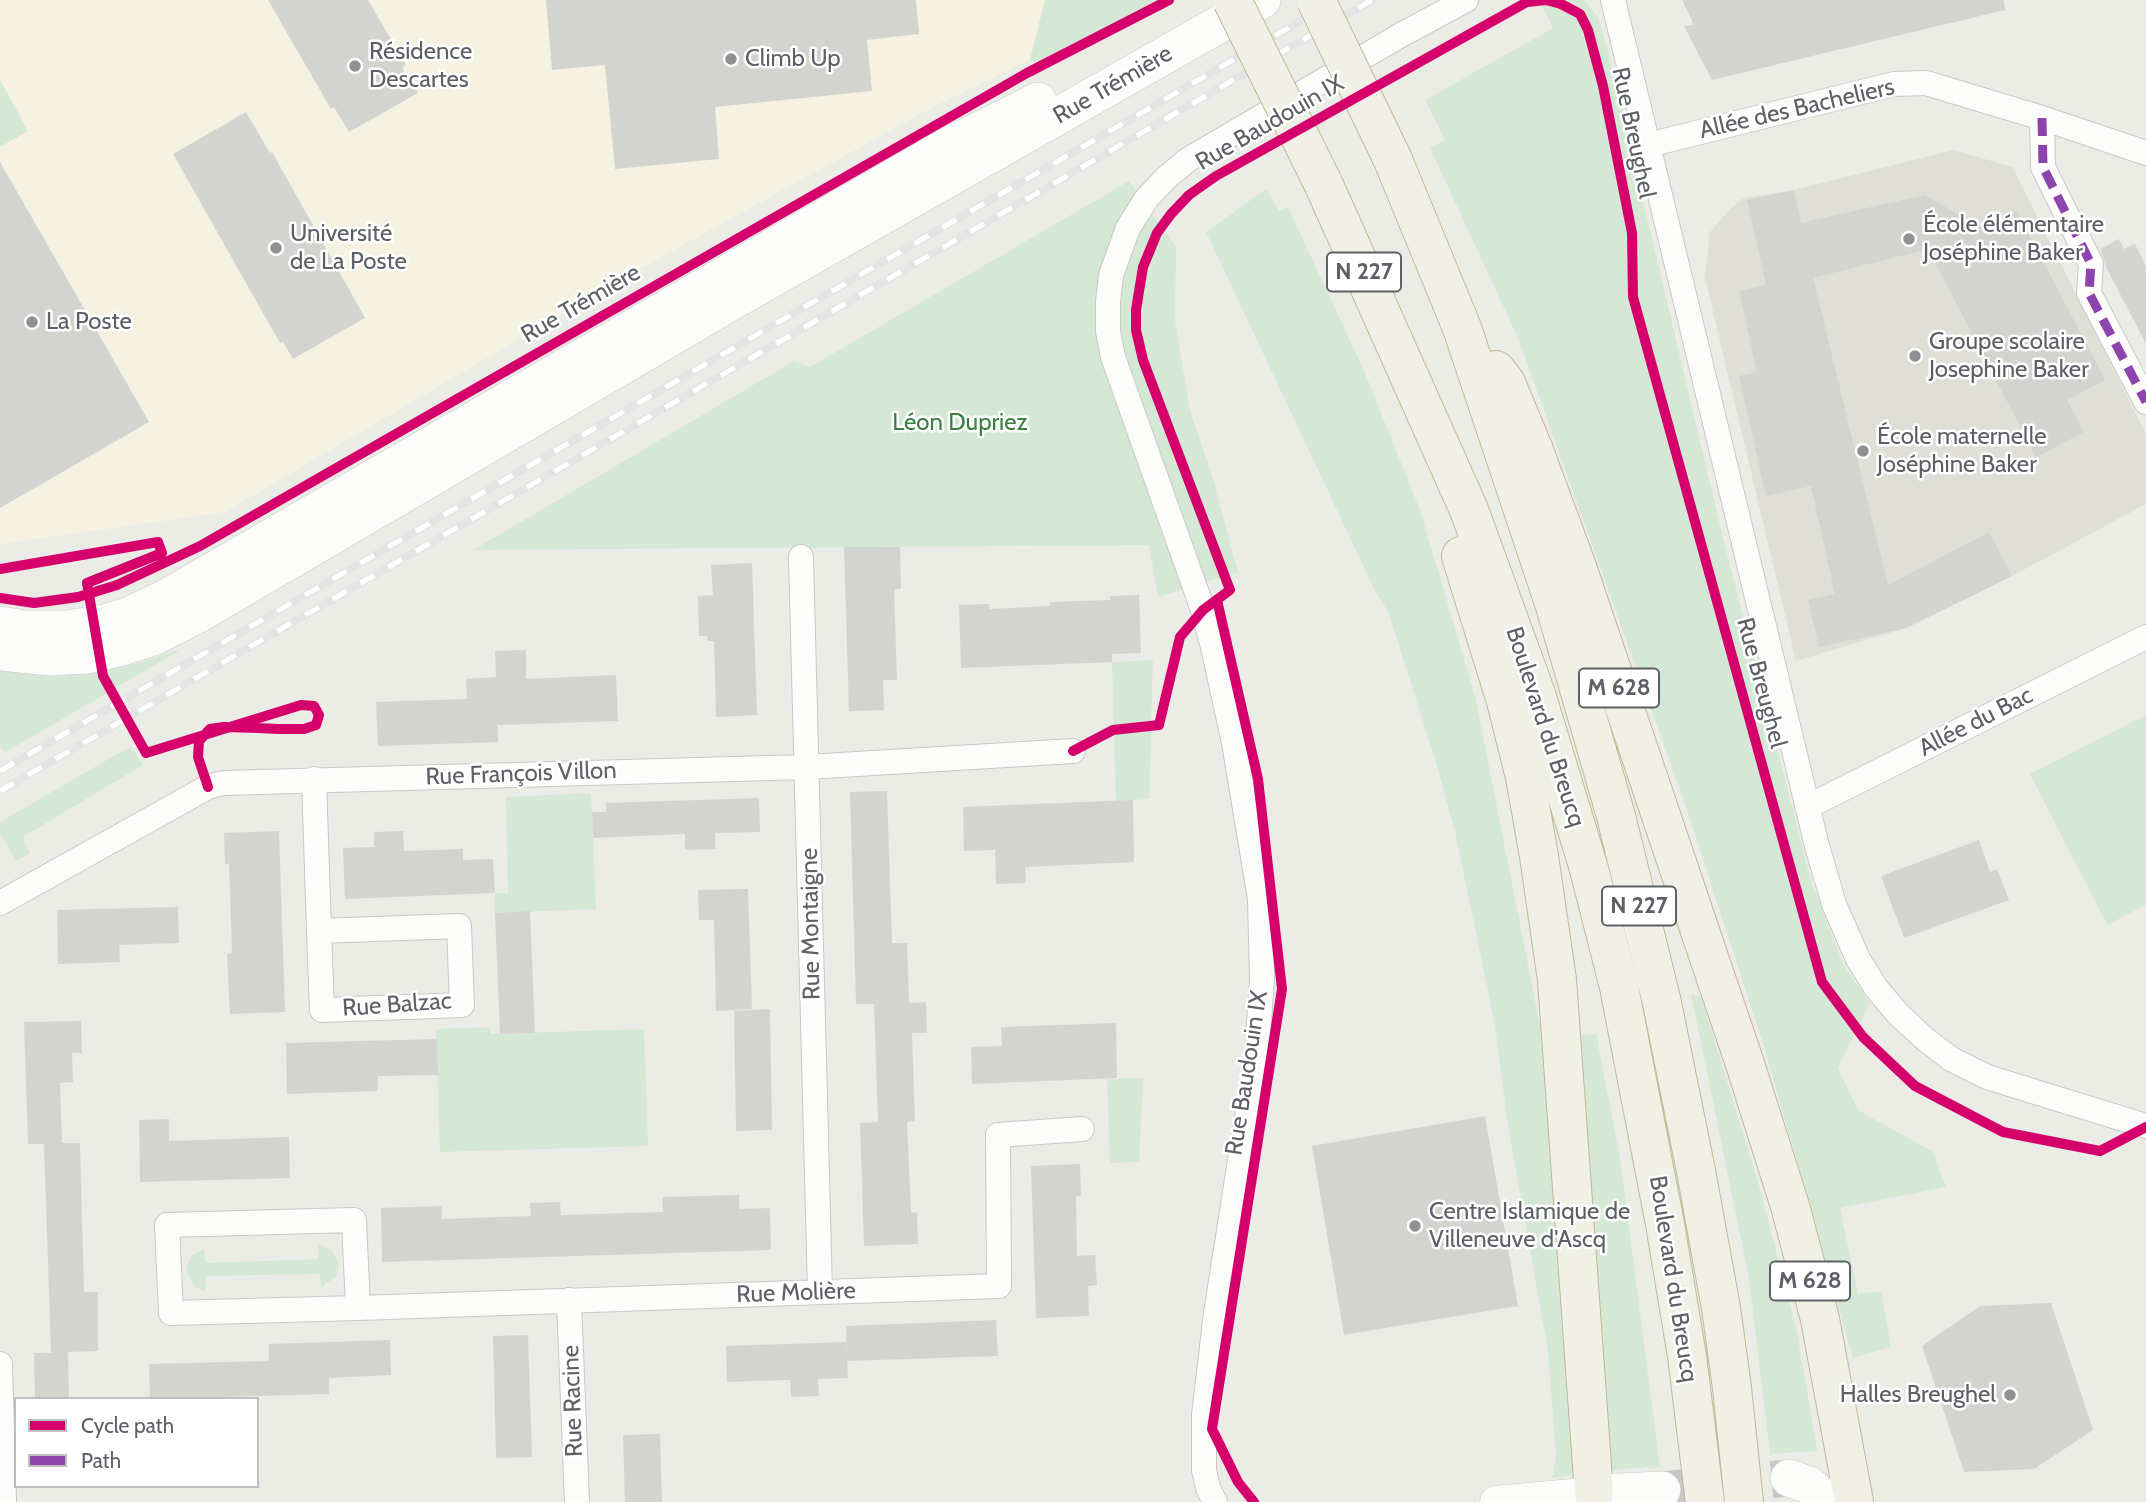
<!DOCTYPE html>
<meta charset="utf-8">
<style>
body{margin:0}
#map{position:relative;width:2146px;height:1502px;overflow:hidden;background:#ecece7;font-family:Cabin,sans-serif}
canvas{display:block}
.legend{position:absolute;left:14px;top:1397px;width:245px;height:91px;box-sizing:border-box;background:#fff;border:2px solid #bebfc1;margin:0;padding:9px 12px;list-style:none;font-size:21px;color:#5d6065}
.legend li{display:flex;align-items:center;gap:14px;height:35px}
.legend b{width:35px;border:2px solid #bebfc1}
</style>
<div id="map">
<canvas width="2146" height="1502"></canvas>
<ul class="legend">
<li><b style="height:9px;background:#d6006c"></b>Cycle path</li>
<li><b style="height:9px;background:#8e44ad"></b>Path</li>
</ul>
</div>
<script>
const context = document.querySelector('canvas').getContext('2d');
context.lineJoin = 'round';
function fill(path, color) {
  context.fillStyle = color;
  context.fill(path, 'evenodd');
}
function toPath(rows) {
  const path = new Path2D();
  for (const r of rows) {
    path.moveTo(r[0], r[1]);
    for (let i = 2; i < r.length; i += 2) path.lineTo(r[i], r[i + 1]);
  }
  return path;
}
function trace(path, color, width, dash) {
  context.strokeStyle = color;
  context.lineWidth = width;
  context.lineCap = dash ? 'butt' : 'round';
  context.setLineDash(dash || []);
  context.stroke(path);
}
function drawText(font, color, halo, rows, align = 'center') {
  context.font = font + ' Cabin,sans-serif';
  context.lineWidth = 5;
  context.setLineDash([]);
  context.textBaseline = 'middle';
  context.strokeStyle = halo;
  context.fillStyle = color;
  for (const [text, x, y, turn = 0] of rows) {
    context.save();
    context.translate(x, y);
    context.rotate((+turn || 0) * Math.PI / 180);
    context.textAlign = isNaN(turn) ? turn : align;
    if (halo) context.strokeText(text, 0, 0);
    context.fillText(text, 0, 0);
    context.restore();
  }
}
fill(toPath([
 [0,0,1045,0,1030,60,933,107,618,281,225,512,0,544]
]), '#f5f2e2');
fill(toPath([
 [1954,150,2012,167,2146,434,2146,504,2012,576,1906,628,1796,661,1705,278,1710,232,1731,208,1744,198,1794,190]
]), '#dfded7');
fill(toPath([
 [1045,0,1175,0,1176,2,1047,68,1030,60],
 [1539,0,1584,0,1598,17,1606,44,1721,530,1812,884,1844,966,1870,1003,1838,1068,1858,1110,1933,1152,1946,1187,1840,1208,1858,1294,1881,1291,1891,1347,1853,1358,1764,1047,1686,807,1518,338,1430,148,1445,140,1425,100,1553,28],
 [0,80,28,131,0,147],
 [1129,181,1176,247,1175,321,1190,411,1211,472,1238,572,1158,597,1149,545,473,550,794,361,810,367],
 [1266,189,1279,211,1288,207,1365,373,1420,510,1475,696,1543,1041,1596,1033,1620,1158,1660,1467,1624,1469,1552,1478,1556,1456,1548,1351,1507,1119,1495,1025,1455,832,1435,759,1388,611,1375,591,1206,232],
 [182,649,6,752,0,747,0,669,63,676,134,664],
 [1153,660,1149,799,1116,801,1112,662],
 [2146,715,2146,905,2107,925,2030,774],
 [131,746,143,765,23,837,30,854,16,861,0,834,0,822],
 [591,793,596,909,495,913,495,893,508,893,506,797],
 [1691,994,1701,997,1759,1185,1797,1332,1817,1451,1770,1454,1749,1278],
 [490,1027,490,1034,644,1029,648,1146,440,1152,436,1029],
 [1143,1078,1139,1162,1110,1163,1107,1079],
 [318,1244,332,1250,339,1263,336,1277,323,1286,321,1287,320,1274,206,1276,205,1291,195,1287,187,1273,187,1266,191,1256,204,1249,205,1263,318,1259]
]), '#d5e8d5');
fill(toPath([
 [268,0,368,0,406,65,402,68,418,93,349,132,334,107,331,109],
 [546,0,916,0,919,34,867,40,872,91,715,107,719,159,615,169,605,65,552,70],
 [1682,0,2004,0,2005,10,1712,80,1684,26,1694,25],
 [246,112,270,153,272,152,365,318,293,359,283,342,280,343,173,154],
 [0,162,149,422,0,508],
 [1794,190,1801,223,1924,195,1983,228,2017,211,2105,380,2067,400,2084,432,2036,457,1928,249,1813,278,1888,585,1989,532,2012,576,1906,628,1819,647,1808,600,1835,594,1811,486,1766,496,1739,376,1757,372,1739,291,1766,285,1747,200],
 [2119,239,2124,249,2135,244,2146,266,2146,344,2106,267,2100,249],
 [844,547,900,547,901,589,894,589,897,680,883,680,884,710,849,711],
 [752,563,757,715,716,717,714,641,708,641,707,636,699,636,698,596,713,595,711,565],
 [1139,595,1141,653,1112,654,1112,662,961,668,959,605,989,604,990,609,1050,606,1050,602,1110,600,1110,596],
 [526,650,526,679,616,675,618,721,498,725,498,742,378,746,376,702,467,699,466,679,496,677,495,651],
 [887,791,892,943,907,943,909,1003,926,1002,927,1033,912,1033,915,1121,907,1122,911,1213,917,1212,918,1244,864,1246,860,1123,878,1122,874,1004,856,1004,850,792],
 [759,798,760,832,715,833,715,849,685,850,685,834,593,838,592,812,606,812,606,803],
 [1133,800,1134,862,1025,867,1026,883,996,884,995,850,964,851,963,807],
 [279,831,285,1012,230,1014,227,954,232,953,229,864,225,864,224,833],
 [403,831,404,851,463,849,463,860,493,859,495,893,345,899,343,848,374,847,374,832],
 [1979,840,1990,872,1997,869,2009,900,1904,938,1881,876],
 [748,889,752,1009,716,1011,714,920,699,920,698,890],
 [178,907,179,943,119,945,120,962,58,964,57,910],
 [530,911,535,1033,500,1034,495,913],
 [770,1009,772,1130,736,1131,734,1011],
 [81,1021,82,1053,72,1053,73,1082,60,1083,62,1143,80,1143,84,1292,98,1292,98,1351,68,1352,69,1399,35,1399,34,1353,51,1353,50,1322,44,1144,28,1144,24,1022],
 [1116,1023,1117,1078,972,1084,971,1047,1002,1046,1001,1027],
 [437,1039,438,1075,378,1076,378,1091,287,1094,286,1043],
 [1485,1116,1518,1306,1344,1335,1312,1146],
 [169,1119,169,1141,289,1137,290,1178,140,1182,139,1120],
 [1080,1164,1081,1196,1076,1196,1077,1256,1095,1255,1097,1285,1088,1286,1089,1316,1036,1318,1031,1166],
 [739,1195,739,1209,770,1208,771,1250,382,1262,381,1208,442,1206,442,1219,531,1216,530,1203,560,1202,561,1215,663,1212,662,1197],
 [2051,1303,2093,1430,2034,1469,1964,1472,1922,1346,1980,1306],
 [996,1320,998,1356,847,1361,846,1326],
 [528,1335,532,1457,496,1458,493,1336],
 [390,1340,391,1375,329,1378,329,1394,150,1399,149,1364,269,1361,269,1344],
 [846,1342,848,1378,818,1379,819,1396,791,1397,790,1380,727,1382,726,1346],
 [660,1434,662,1502,625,1502,623,1435]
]), '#d3d3d0');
trace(toPath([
 [1662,1490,1789,1478]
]), '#c8c9c6', 37, [37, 18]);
const minor = toPath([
 [1613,0,1817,846,1834,904,1858,959,1876,988,1898,1014,1925,1039,1951,1059,1987,1077,2146,1126],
 [2042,118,2043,167,2091,264,2089,293,2146,402],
 [1648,145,1894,84,1926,83,2042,118,2146,153],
 [801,557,820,1292],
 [314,779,319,931,322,1010,462,1005,459,926,319,931],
 [1807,807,2146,637],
 [0,903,208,787,223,783,807,767,1073,751],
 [569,1300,577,1502],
 [358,1308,171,1313,167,1225,354,1220,358,1308,999,1286,998,1135,1082,1129],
 [0,1364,4,1502],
 [1215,1502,1208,1488,1204,1470,1204,1415,1216,1313,1257,1052,1262,979,1260,899,1234,743,1213,647,1203,610,1113,357,1108,331,1108,302,1111,275,1128,228,1147,198,1167,177,1189,159,1401,35,1466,0]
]);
const tertiary = toPath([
 [1496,1502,1594,1493]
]);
const secondary = toPath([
 [0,625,26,629,67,629,105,623,128,616,166,598,946,147,1038,101],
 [0,652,50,657,87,655,119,648,153,637,200,613,736,299,1262,0],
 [1789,1478,1809,1485,1828,1502],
 [1594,1502,1594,1493,1662,1490]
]);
const trunk = toPath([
 [1393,160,1462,328,1555,606,1616,816,1662,1003,1696,1171,1721,1308,1732,1388,1744,1502],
 [1323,183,1469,510,1536,694,1589,869,1619,987,1665,1224,1687,1356,1705,1502],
 [1496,370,1506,383,1533,448,1577,567,1745,1064,1790,1206,1820,1319,1854,1502],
 [1461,556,1506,701,1525,777,1539,856,1557,980,1594,1493]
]);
trace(minor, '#c8c8c8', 26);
trace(tertiary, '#c8c8c8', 33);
trace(secondary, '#c8c8c8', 38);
trace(trunk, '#c2b896', 40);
trace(minor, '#fcfcfb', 24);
trace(tertiary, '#fcfcfb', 32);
trace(secondary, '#fcfcfb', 37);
trace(trunk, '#f0f0e6', 38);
const rail = toPath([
 [0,771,1337,0],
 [0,791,1372,0]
]);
trace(rail, '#e3e4e3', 8);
trace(rail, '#fff', 5, [16]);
const trunkBridge = toPath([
 [1232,0,1323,183],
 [1316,0,1393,160]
]);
trace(trunkBridge, '#c2b896', 40, []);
trace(trunkBridge, '#f0f0e6', 38);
trace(toPath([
 [2042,118,2043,167,2091,264,2089,293,2146,402]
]), '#8e44ad', 9, [18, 9]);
trace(toPath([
 [1580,14,1588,30,1603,86,1632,233,1633,297,1822,982,1863,1037,1915,1086,2003,1132,2100,1151,2146,1127],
 [0,569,158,542,162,553,87,583,103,676,146,753,301,705,314,706,319,715,316,725,304,729,278,729,258,728,224,727,210,729,199,741,198,757,208,787],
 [0,598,34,603,78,597,117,585,200,546,1027,73,1169,0],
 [1217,600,1258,779,1282,989,1212,1429,1238,1482,1254,1502],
 [1073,751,1113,730,1159,725,1180,637,1203,610,1230,590,1143,360,1136,330,1136,310,1143,267,1157,233,1171,214,1189,195,1216,176,1527,2,1546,0,1561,4,1580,14]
]), '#d6006c', 10);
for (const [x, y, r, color] of [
 [731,59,7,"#8f9192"],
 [355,66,7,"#8f9192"],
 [1909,239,7,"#8f9192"],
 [276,248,7,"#8f9192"],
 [32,322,7,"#8f9192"],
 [1915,356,7,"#8f9192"],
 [1863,451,7,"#8f9192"],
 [1415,1226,7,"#8f9192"],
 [2010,1395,7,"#8f9192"]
]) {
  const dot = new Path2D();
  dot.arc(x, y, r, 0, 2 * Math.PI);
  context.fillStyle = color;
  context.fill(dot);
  trace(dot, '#fff', 2.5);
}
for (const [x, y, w] of [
 [1364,272,74],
 [1619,688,80],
 [1639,906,74],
 [1810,1281,80]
]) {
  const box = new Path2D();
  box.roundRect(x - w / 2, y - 19.5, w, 39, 5);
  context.fillStyle = '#fff';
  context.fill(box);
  trace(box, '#5d6065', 2);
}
drawText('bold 23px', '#5d6065', null, [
 ["N 227",1364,272],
 ["M 628",1619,688],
 ["N 227",1639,906],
 ["M 628",1810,1281]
]);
drawText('24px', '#5d6065', '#fff', [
 ["Résidence",369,52],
 ["Descartes",369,80],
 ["Climb Up",745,59],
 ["École élémentaire",1923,225],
 ["Joséphine Baker",1923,253],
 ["Université",290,234],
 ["de La Poste",290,262],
 ["La Poste",46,322],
 ["Groupe scolaire",1929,342],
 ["Josephine Baker",1929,370],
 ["École maternelle",1877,437],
 ["Joséphine Baker",1877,465],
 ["Centre Islamique de",1429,1212],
 ["Villeneuve d'Ascq",1429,1240],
 ["Halles Breughel",1996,1395,"right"]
], 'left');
drawText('24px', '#5d6065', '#fff', [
 ["Rue Trémière",1113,85,-30],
 ["Allée des Bacheliers",1797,109,-13],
 ["Rue Baudouin IX",1270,123,-30],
 ["Rue Breughel",1633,133,78],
 ["Rue Trémière",581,304,-30],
 ["Rue Breughel",1761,683,75],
 ["Allée du Bac",1976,722,-27],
 ["Boulevard du Breucq",1545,727,72],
 ["Rue François Villon",521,774,-2],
 ["Rue Montaigne",811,924,-91],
 ["Rue Balzac",397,1005,-4],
 ["Rue Baudouin IX",1247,1073,-81],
 ["Boulevard du Breucq",1673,1279,81],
 ["Rue Molière",796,1293,-2],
 ["Rue Racine",573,1401,-92]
]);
drawText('24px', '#398041', '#fff', [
 ["Léon Dupriez",960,423]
]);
</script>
